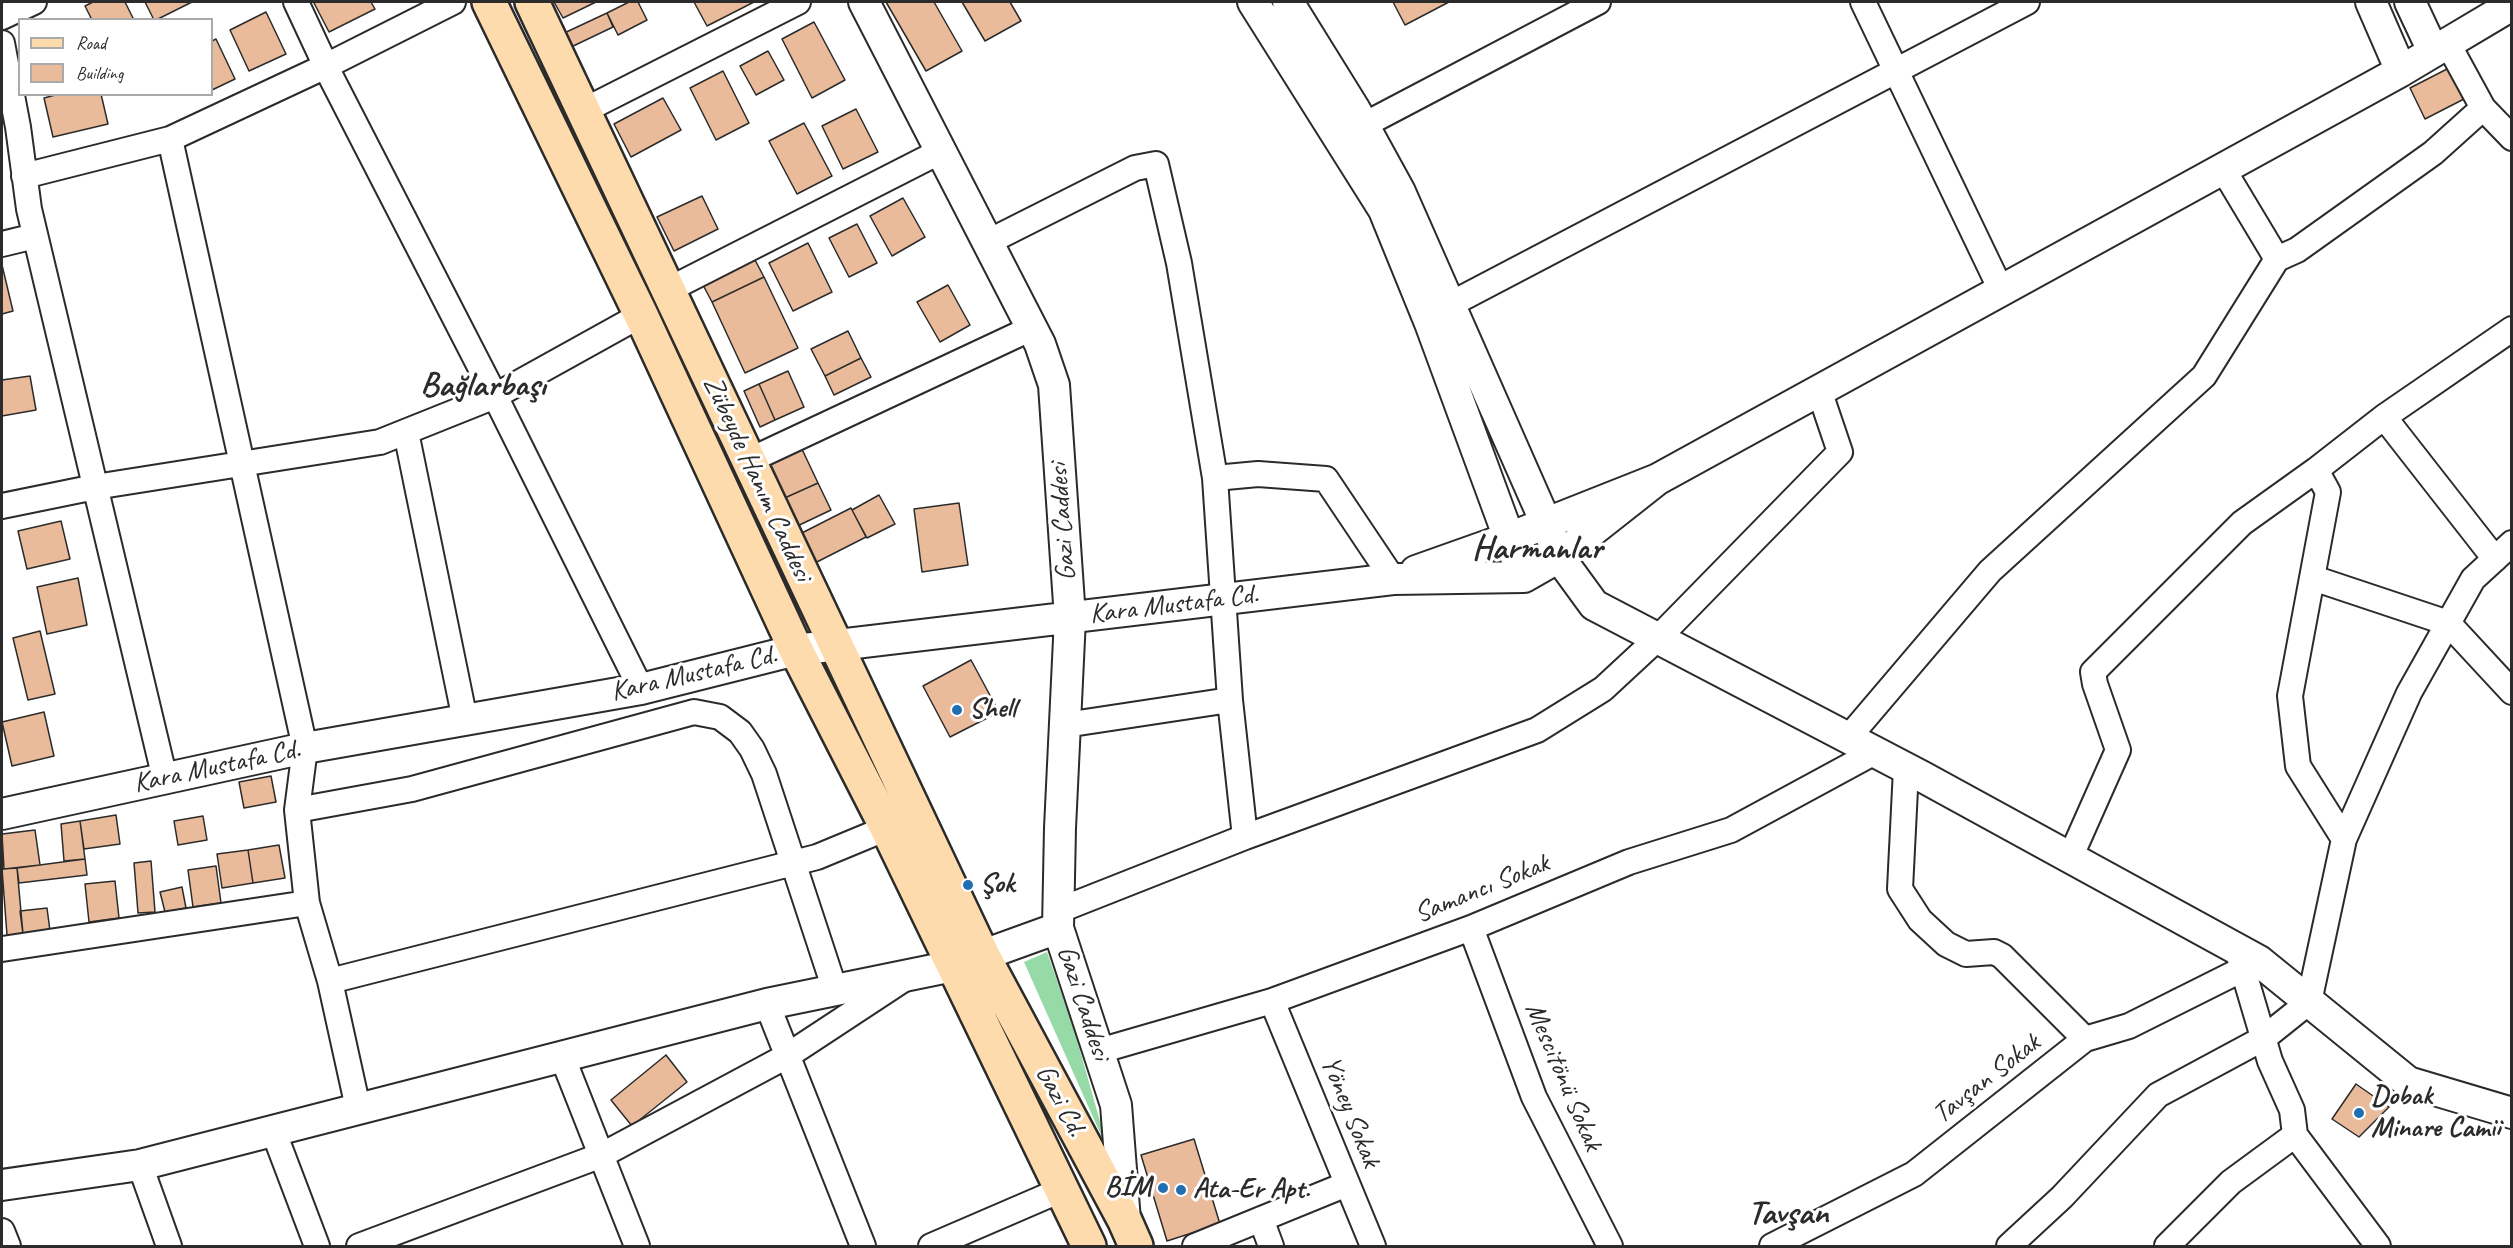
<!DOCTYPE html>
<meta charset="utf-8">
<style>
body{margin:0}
#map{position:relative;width:2513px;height:1248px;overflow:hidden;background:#fff;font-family:Caveat,sans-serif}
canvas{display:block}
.frame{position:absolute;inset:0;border:3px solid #2b2b2b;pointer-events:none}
.legend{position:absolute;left:18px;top:18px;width:195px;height:78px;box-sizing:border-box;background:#fff;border:2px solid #aaa;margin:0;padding:8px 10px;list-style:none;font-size:18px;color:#2b2b2b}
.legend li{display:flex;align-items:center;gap:12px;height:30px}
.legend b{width:30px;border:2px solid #aaa}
</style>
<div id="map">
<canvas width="2513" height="1248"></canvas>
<div class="frame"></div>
<ul class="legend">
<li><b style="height:8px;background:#fedbac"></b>Road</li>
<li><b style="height:16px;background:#e9bb9a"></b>Building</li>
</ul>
</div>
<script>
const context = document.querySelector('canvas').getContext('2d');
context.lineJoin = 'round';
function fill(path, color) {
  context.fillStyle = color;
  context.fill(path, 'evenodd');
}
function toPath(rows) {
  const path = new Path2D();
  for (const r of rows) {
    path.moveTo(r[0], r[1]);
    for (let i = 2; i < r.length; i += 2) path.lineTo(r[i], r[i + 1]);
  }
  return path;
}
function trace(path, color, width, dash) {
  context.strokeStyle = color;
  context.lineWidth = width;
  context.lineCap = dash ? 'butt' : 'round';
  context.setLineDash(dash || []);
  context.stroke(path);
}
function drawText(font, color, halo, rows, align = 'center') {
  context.font = font + ' Caveat,sans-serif';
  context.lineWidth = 6;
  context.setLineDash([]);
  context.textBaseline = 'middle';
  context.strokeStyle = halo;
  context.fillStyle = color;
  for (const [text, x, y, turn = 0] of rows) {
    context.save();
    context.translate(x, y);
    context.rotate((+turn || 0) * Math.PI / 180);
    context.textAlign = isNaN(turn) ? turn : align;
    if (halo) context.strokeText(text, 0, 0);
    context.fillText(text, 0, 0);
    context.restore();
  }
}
fill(toPath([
 [1047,952,1073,1026,1109,1153,1024,962]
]), '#95daa7');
const building = toPath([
 [93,2,125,2,134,20,92,20,85,6,93,2],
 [145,2,192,2,156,20,154,20,145,2],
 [316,2,371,2,375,9,329,32,314,3,316,2],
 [554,2,596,2,563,18,554,2],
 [629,2,638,2,647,20,618,35,607,13,629,2],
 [694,2,754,2,707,26,694,2],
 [886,2,934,2,962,51,926,71,886,2],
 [962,2,1010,2,1021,21,985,41,962,2],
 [1393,2,1449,2,1405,25,1393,2],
 [266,12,286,54,249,71,230,30,266,12],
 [607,13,613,27,567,49,560,35,607,13],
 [814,22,845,80,812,98,782,39,814,22],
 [216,39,235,79,212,90,212,41,216,39],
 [768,51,784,80,756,95,740,66,768,51],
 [2449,68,2464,99,2425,119,2410,88,2449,68],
 [723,71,749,123,716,140,690,88,723,71],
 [59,94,101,94,108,124,53,137,44,98,59,94],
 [663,98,681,130,631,157,614,124,663,98],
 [856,109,878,152,843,169,822,126,856,109],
 [804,123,832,176,797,194,769,141,804,123],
 [702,196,718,229,674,251,657,217,702,196],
 [903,198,925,237,892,256,870,216,903,198],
 [857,224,877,263,849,277,829,238,857,224],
 [808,243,832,292,793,311,769,263,808,243],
 [755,260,764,277,712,302,703,285,755,260],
 [2,265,13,311,2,314,2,265],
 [764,277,798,348,745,373,712,302,764,277],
 [948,285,970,325,940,342,917,302,948,285],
 [848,331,861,358,825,376,811,349,848,331],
 [861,358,871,377,834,395,825,376,861,358],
 [788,371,804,407,775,420,759,384,788,371],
 [30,376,36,410,2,416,2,380,30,376],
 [759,384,775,420,760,427,744,391,759,384],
 [800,445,818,483,778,501,760,464,800,445],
 [818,483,831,510,791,529,778,501,818,483],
 [879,495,895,524,867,538,852,510,879,495],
 [959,503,968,565,922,572,914,509,959,503],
 [851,508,866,537,809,566,794,537,851,508],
 [61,521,70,559,27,569,18,531,61,521],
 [78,578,87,625,47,634,37,587,78,578],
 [40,631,55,694,28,700,13,638,40,631],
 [971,660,999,712,950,737,923,686,971,660],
 [44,712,54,756,12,766,2,722,44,712],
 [271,776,276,802,244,808,239,782,271,776],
 [116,815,120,844,84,849,80,821,116,815],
 [203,816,207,840,178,845,174,821,203,816],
 [80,821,85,859,64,861,61,824,80,821],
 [35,830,40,865,4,869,2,834,35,830],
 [279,845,285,878,253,883,248,850,279,845],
 [248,850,253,883,222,888,217,854,248,850],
 [85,859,87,875,19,883,17,868,85,859],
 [151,861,155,912,138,913,134,863,151,861],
 [216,866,221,903,193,907,188,870,216,866],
 [17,868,23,934,7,935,2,869,17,868],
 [115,881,119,918,89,922,85,884,115,881],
 [182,887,186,908,165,912,160,892,182,887],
 [47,908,50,931,23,934,20,911,47,908],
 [666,1055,687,1082,632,1126,611,1100,666,1055],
 [2356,1084,2389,1107,2359,1137,2332,1119,2356,1084],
 [1194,1139,1220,1224,1167,1241,1141,1155,1194,1139]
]);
fill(building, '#e9bb9a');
trace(building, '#2b2b2b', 1.5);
const minor = toPath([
 [296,2,331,77,495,396,641,689],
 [1863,2,2001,290],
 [2,17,34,2],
 [2447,42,2483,108,2512,138],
 [2,43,18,127,29,209,165,779],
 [583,111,798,2],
 [1364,125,1598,2],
 [170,139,305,748,297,810,307,903,330,981,358,1108],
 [2223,169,2277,259],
 [24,176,170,139,326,66,453,2],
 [988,242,1135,168,1156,164,1179,263,1215,478,1230,700,1245,837],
 [2,244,35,236],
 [668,290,941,151],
 [1451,304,2027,2],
 [2384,417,2495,559],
 [406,432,465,720],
 [748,461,1032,328],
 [2316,470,2328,492,2290,696,2298,766,2344,839],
 [1215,478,1258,474,1326,479,1393,579],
 [2,506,95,487,380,442,495,396,641,315],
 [2313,578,2448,623,2512,692],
 [1065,725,1230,700],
 [1848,738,1990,571,2204,376,2277,259,2297,250,2433,153,2483,108],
 [1906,769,1900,889,1920,920,1946,944,1966,954,1994,952,2002,956,2085,1039],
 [297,810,412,789,694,712,720,717,740,732,752,749,764,774,835,990],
 [2070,858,2118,750,2095,684,2093,672,2242,523,2316,470,2384,417,2512,329],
 [1060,910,1245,837,1537,730,1603,689,1658,638,1840,452,1819,390],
 [1471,928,1534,1097,1610,1246],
 [2,949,307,903],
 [2239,956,2270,1061,2292,1110,2295,1135,2378,1246],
 [330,981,817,857,887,828],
 [1272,1001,1373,1246],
 [767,1004,863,1246],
 [1099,1051,1272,1001,1471,928,1629,862,1731,830,1875,752],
 [562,1056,637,1246],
 [273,1130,317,1246],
 [140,1165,169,1246],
 [1261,1219,1271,1246],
 [2,1231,8,1246],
 [359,1246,602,1155,787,1056,904,979],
 [931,1246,1061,1190],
 [1195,1246,1347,1184],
 [1772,1246,1914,1174,2085,1039,2129,1026,2243,969],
 [2009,1246,2062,1197,2158,1095,2264,1038,2309,1002,2344,839,2409,693,2473,579,2512,543],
 [2167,1246,2231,1182,2295,1135]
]);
const tertiary = toPath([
 [864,2,1040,344,1054,385,1070,618,1060,828,1058,928,1116,1105,1125,1221],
 [1253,2,1384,210,1430,323,1516,557],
 [1288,2,1355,110,1400,192,1546,523,1559,557,1594,605,1923,777,2259,961,2408,1082,2512,1113],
 [2371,2,2401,71],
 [2410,2,2433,51],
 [1416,571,1509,538,1658,479,2401,71,2512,5],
 [2,814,305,748,641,689,796,650,1393,579,1524,577,1559,557,1658,479],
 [2,1185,140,1165,767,1004,953,966,1058,928]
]);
const primary = toPath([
 [489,2,641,315,796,650,887,828,1089,1246],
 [532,2,983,956,1125,1221,1136,1246]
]);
trace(minor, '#2b2b2b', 28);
trace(tertiary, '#2b2b2b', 34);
trace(primary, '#2b2b2b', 38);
trace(minor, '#fff', 24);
trace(tertiary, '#fff', 30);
trace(primary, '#fedbac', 33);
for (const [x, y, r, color] of [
 [957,710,6,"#1f6fb2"],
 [968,885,6,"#1f6fb2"],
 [2359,1113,6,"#1f6fb2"],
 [1163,1188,6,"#1f6fb2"],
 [1181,1190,6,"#1f6fb2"]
]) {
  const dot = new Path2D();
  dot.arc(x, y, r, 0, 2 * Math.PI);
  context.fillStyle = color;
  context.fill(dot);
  trace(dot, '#fff', 2);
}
drawText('28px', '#2b2b2b', '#fff', [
 ["Zübeyde Hanım Caddesi",757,479,65],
 ["Gazi Caddesi",1063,522,-94],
 ["Kara Mustafa Cd.",1174,605,-7],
 ["Kara Mustafa Cd.",694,674,-13],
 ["Kara Mustafa Cd.",217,767,-12],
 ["Samancı Sokak",1482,889,-22],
 ["Gazi Caddesi",1083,1003,72],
 ["Mescitönü Sokak",1563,1077,67],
 ["Tavşan Sokak",1987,1079,-38],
 ["Gazi Cd.",1060,1101,62],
 ["Yöney Sokak",1350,1112,68]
]);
drawText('bold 28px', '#2b2b2b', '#fff', [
 ["Shell",969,710],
 ["Şok",980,885],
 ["Dobak",2371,1097],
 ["Minare Camii",2371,1129],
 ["BİM",1151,1188,"right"],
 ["Ata-Er Apt.",1193,1190]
], 'left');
drawText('bold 34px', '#2b2b2b', '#fff', [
 ["Bağlarbaşı",483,386],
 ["Harmanlar",1537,549],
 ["Tavşan",1788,1214]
]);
</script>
